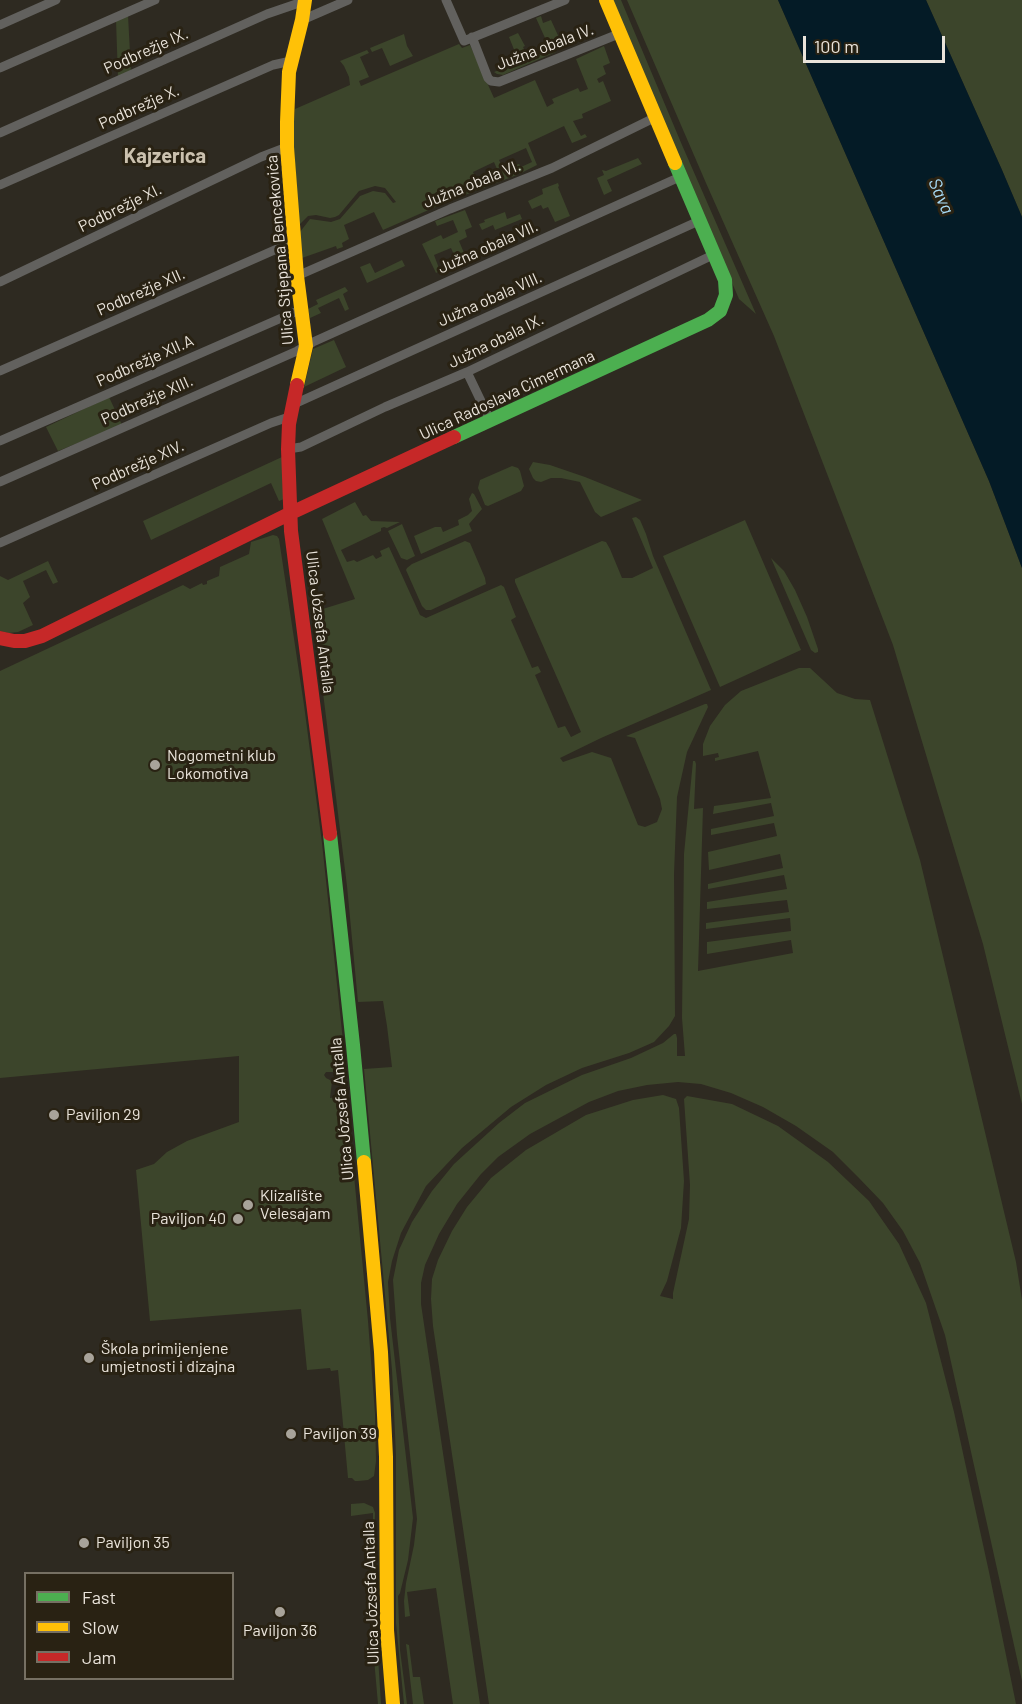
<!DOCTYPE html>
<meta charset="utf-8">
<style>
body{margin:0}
#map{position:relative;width:1022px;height:1704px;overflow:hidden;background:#2e2a21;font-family:Barlow,sans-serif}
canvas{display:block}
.legend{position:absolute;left:24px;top:1572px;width:210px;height:108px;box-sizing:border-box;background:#292213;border:2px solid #767063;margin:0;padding:8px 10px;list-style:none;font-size:18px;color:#eae4db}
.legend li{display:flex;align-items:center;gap:12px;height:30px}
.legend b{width:30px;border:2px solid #767063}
.scale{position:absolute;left:803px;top:36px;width:142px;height:27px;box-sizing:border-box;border:3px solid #eae4db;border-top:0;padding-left:8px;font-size:18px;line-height:21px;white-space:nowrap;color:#eae4db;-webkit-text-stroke:4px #292213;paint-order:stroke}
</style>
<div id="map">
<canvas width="1022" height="1704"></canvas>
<ul class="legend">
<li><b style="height:8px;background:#4caf50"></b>Fast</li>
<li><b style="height:8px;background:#ffc107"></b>Slow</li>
<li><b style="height:8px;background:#c62828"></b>Jam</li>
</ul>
<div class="scale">100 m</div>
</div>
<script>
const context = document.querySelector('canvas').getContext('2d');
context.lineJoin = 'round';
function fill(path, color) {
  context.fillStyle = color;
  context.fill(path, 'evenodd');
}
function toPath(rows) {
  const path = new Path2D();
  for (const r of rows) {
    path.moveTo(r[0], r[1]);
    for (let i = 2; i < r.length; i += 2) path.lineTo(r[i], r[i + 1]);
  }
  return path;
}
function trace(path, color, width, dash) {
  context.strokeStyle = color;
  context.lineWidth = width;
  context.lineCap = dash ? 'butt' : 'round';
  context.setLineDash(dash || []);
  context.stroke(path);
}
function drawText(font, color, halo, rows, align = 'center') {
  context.font = font + ' Barlow,sans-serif';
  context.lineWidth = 6;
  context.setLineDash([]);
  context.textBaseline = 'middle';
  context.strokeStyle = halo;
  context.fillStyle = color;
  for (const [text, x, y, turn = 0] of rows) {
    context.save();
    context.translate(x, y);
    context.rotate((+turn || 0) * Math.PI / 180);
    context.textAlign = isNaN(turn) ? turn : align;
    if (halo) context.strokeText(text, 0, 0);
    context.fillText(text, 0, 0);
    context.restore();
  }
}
fill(toPath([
 [611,0,621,0,682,145,756,314,739,299],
 [627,0,778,0,989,481,1022,568,1022,1104,983,944,893,645,774,336,706,183],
 [926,0,1022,0,1022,217,1002,170],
 [128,15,131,72,118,78,116,20],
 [541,16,543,23,551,20,561,42,553,45,556,52,503,75,497,74,494,72,519,62,509,37,518,33,525,46,523,47,526,53,528,52,531,58,550,49,536,18],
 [404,34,407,46,413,56,390,66,382,48,372,52,370,48],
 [459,44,462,48,470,45,494,98,535,80,547,107,554,103,552,99,578,88,580,92,588,89,576,59,604,46,610,63,603,66,606,74,597,79,599,83,603,81,611,101,582,114,583,118,573,121,581,136,585,134,587,137,572,143,564,126,528,143,537,165,519,174,516,165,519,164,521,167,532,162,526,148,499,160,502,166,497,169,494,162,473,172,477,181,503,170,506,174,515,170,517,175,449,201,383,230,374,212,344,225,349,239,342,243,343,247,337,249,336,246,302,258,300,232,310,219,331,222,340,219,360,196,373,191,385,193,393,203,396,202,385,188,375,186,359,191,339,215,335,217,330,218,316,215,308,216,299,225,293,134,295,109,350,85,349,77,344,66,340,61,367,50,369,53,360,57,369,77,359,81,361,86],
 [638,158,642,164,607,180,612,191,604,195,597,178,604,175,602,170,606,171],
 [558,183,559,186,558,187,570,216,555,222,548,207,543,209,541,205,532,209,528,201,543,194,542,189],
 [465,210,472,227,465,230,467,237,459,241,467,260,458,264,451,248,434,255,440,271,436,273,422,244,441,235,443,239,458,232,453,220,437,226,435,221],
 [505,212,507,219,520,214,522,219,495,230,493,225,482,230,479,224,485,222,484,220],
 [402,260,405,266,367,283,360,267,370,263,375,273],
 [345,287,348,291,343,294,349,309,345,311,339,298,318,308,321,313,310,318,308,309,318,304,316,300],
 [334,340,346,367,304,387,313,349],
 [109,397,122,425,58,451,46,427],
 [282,457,284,499,279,501,271,483,151,540,143,521],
 [533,462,550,465,585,477,642,500,601,517,595,512,580,482,561,478,551,478,541,482,536,481,533,478,529,469],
 [512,466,518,468,520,471,524,486,521,491,488,506,485,505,478,488,480,480],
 [472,493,474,494,482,509,469,524,472,531,421,554,414,536,435,527,441,527,443,532,459,525,458,520,468,515,472,511,469,499],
 [355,502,363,516,366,515,371,521,400,522,387,528,384,527,381,528,381,531,341,550,347,562,354,560,357,562,373,555,376,559,382,556,380,551,389,547,420,615,426,618,501,585,504,587,516,617,511,620,532,668,538,666,541,672,535,675,558,728,565,726,571,737,581,732,515,582,515,579,602,541,606,542,610,549,622,578,632,578,653,568,632,518,636,517,640,520,646,534,653,556,711,690,601,738,560,758,563,762,592,752,611,758,638,825,645,827,657,822,662,809,660,799,635,738,626,736,705,704,707,704,708,707,687,752,677,797,674,874,675,1016,669,1026,654,1042,629,1053,582,1068,546,1085,511,1107,462,1148,426,1186,401,1233,392,1261,388,1282,390,1318,413,1518,408,1560,400,1593,398,1596,400,1650,407,1704,404,1704,396,1623,396,1455,392,1370,364,1069,392,1067,387,1026,383,1001,358,1002,347,886,313,612,355,599,322,519],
 [745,520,801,650,720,687,663,556],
 [402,524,415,556,407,560,401,558,388,531],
 [273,535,277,536,279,539,304,705,322,843,343,1041,338,1045,333,1072,326,1072,324,1075,326,1078,332,1081,330,1098,337,1097,346,1092,368,1321,375,1414,376,1461,374,1476,368,1480,358,1481,355,1481,352,1478,348,1478,338,1370,331,1371,330,1368,307,1370,301,1309,150,1321,136,1170,154,1164,167,1152,187,1141,239,1122,239,1056,0,1078,0,671,183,585,190,589,202,583,203,585,207,584,207,581,219,576,220,567,249,554,251,542],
 [465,541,470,543,485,578,486,584,431,610,426,610,422,606,406,570,407,568,412,564],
 [771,558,784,571,795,590,807,617,818,649,818,652,815,653,811,650],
 [48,561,58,582,53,584,46,570,23,581,30,597,23,603,33,625,18,632,9,633,0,631,0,576,8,580],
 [799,668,810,668,837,693,855,699,870,700,920,860,1016,1262,1022,1300,1022,1681,945,1335,920,1263,903,1231,883,1203,858,1177,833,1152,796,1126,763,1107,731,1093,701,1084,678,1082,647,1085,618,1091,589,1102,530,1134,498,1157,481,1174,457,1204,439,1234,425,1265,421,1283,421,1304,480,1704,453,1704,436,1588,407,1592,410,1616,405,1617,404,1601,406,1583,414,1545,417,1519,397,1335,393,1280,399,1250,412,1222,432,1191,454,1164,499,1123,525,1103,582,1075,631,1058,663,1043,674,1034,676,1034,677,1038,677,1056,685,1056,682,1018,684,854,693,761,695,761,696,764,694,809,703,808,698,971,793,953,791,940,707,954,707,942,791,931,790,918,706,929,706,923,789,912,787,900,707,909,707,902,787,889,784,875,708,889,708,884,783,868,780,854,709,870,708,852,777,836,774,823,711,835,711,829,774,816,771,803,713,814,714,806,771,798,758,751,715,761,715,758,719,757,718,753,703,756,703,744,710,726,725,705,741,691],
 [663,1095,676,1099,679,1108,684,1181,681,1228,667,1281,660,1296,673,1299,673,1293,689,1219,690,1185,684,1099,687,1096,732,1104,778,1126,828,1162,869,1201,899,1244,926,1303,954,1412,989,1572,1016,1704,489,1704,433,1326,431,1299,432,1279,438,1260,452,1231,467,1207,491,1178,526,1150,586,1115,633,1100],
 [364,1503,373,1507,375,1513,374,1551,377,1641,381,1704,378,1704,369,1602,373,1561,373,1513,351,1516,351,1504],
 [406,1644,409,1645,413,1677,420,1677,424,1704,413,1704]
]), '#3c452b');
fill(toPath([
 [778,0,926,0,1002,170,1022,217,1022,568,989,481]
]), '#041b26');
trace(toPath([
 [446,0,464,41,565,0],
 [302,20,348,0],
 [0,25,56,0],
 [472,37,488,78,491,81,499,82,621,33],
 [0,68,155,0],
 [0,133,267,14,305,1],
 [0,185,273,65,291,61],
 [297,276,450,209,552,168,656,117],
 [0,282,261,157,287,147],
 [0,371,295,241],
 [467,372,490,420],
 [292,405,701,220],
 [0,441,302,309],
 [288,449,301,447,385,407,467,372,715,254],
 [0,482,297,351,313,342,682,176],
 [0,543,271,423,289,417]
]), '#62615e', 9);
trace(toPath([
 [454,437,708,320,720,311,726,295,725,280,675,163],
 [330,834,353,1045,364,1162]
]), '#4caf50', 14);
trace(toPath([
 [606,0,675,163],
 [297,385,306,346,297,276,287,147,287,122,289,72,302,20,305,0],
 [364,1162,381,1352,386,1457,387,1630,393,1704]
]), '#ffc107', 14);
trace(toPath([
 [297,385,289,424,288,449,291,531,330,834],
 [0,638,14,641,25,641,42,636,291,513,454,437]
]), '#c62828', 14);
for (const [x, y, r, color] of [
 [155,765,6,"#a8a39a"],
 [54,1115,6,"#a8a39a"],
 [248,1205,6,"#a8a39a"],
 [238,1219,6,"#a8a39a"],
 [89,1358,6,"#a8a39a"],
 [291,1434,6,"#a8a39a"],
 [84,1543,6,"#a8a39a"],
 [280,1612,6,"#a8a39a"]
]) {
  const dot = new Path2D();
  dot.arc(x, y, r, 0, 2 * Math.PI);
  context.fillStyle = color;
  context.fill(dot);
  trace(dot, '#292213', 2);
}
drawText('16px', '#eae4db', '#292213', [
 ["Južna obala IV.",545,47,-21],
 ["Podbrežje IX.",146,51,-24],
 ["Podbrežje X.",139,107,-24],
 ["Južna obala VI.",472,184,-22],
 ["Podbrežje XI.",120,208,-26],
 ["Južna obala VII.",488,247,-24],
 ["Ulica Stjepana Bencekovića",280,250,-95],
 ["Podbrežje XII.",141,292,-24],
 ["Južna obala VIII.",490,299,-24],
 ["Južna obala IX.",496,341,-26],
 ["Podbrežje XII.A",145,361,-24],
 ["Ulica Radoslava Cimermana",507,395,-25],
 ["Podbrežje XIII.",147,400,-24],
 ["Podbrežje XIV.",138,465,-24],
 ["Ulica Józsefa Antalla",320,622,83],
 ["Ulica Józsefa Antalla",342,1109,-95],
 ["Ulica Józsefa Antalla",371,1593,-92]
]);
drawText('16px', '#eae4db', '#292213', [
 ["Nogometni klub",167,756],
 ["Lokomotiva",167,774],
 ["Paviljon 29",66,1115],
 ["Klizalište",260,1196],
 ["Velesajam",260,1214],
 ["Paviljon 40",226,1219,"right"],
 ["Škola primijenjene",101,1349],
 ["umjetnosti i dizajna",101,1367],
 ["Paviljon 39",303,1434],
 ["Paviljon 35",96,1543],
 ["Paviljon 36",280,1631,"center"]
], 'left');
drawText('italic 18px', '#a8dcf8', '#292213', [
 ["Sava",941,196,66]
]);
drawText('bold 20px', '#cbc1ae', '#292213', [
 ["Kajzerica",165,156]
]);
</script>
